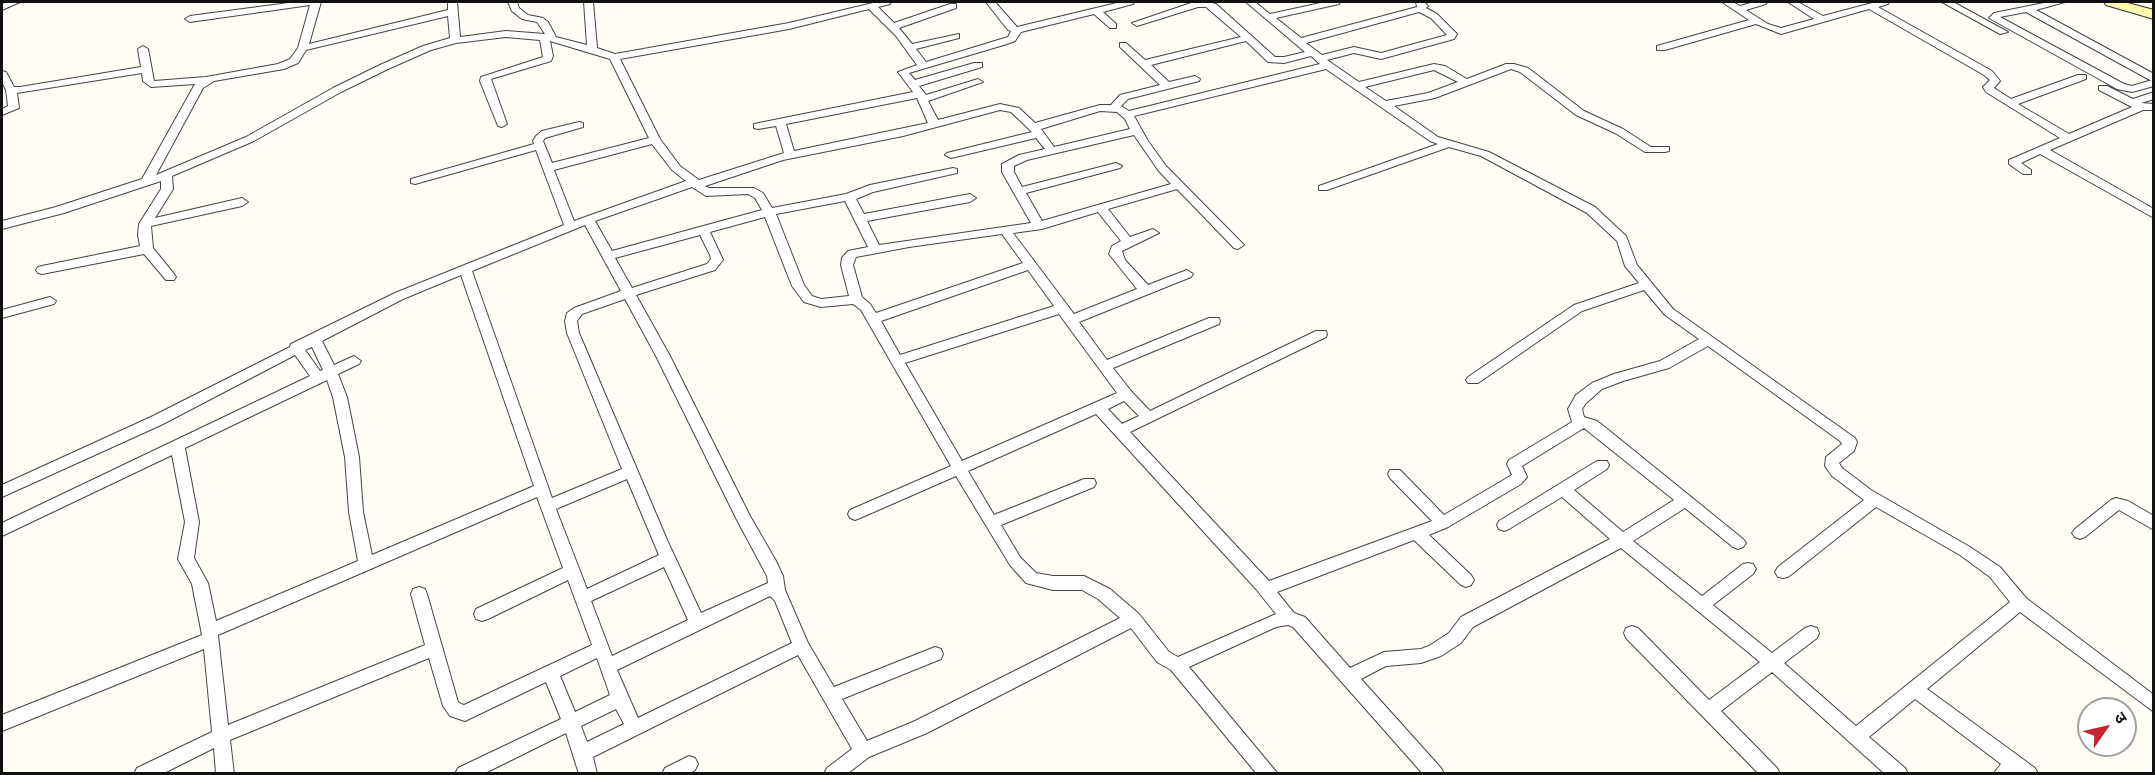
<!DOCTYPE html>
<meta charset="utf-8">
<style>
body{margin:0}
#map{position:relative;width:2155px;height:775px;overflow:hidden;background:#fffdf5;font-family:Spectral,"Noto Sans Devanagari",serif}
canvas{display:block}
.frame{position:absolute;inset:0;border:3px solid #111;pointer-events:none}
.north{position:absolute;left:2077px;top:697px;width:60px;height:60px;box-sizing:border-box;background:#fff;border:2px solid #a0a0a0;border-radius:50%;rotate:56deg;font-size:16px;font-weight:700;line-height:24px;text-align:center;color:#111}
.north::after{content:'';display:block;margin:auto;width:21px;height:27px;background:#c4262e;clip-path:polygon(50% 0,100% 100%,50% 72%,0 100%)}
</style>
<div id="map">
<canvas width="2155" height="775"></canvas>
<div class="frame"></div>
<div class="north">उ</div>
</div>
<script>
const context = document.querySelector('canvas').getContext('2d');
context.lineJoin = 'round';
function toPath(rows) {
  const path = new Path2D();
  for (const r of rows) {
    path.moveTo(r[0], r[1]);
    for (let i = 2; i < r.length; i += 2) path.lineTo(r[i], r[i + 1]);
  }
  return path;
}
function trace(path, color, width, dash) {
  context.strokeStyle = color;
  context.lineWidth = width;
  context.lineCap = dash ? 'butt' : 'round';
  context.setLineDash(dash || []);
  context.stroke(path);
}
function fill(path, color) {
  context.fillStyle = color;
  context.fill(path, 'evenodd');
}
const street = toPath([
 [8,2,20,2,2,10,2,4,8,2],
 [296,2,321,2,309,44,448,10,448,2,457,2,460,37,506,31,545,34,537,22,522,19,512,11,508,2,517,2,519,8,528,15,543,18,548,22,556,37,587,45,584,2,593,2,597,48,615,54,789,23,877,2,891,2,890,4,878,7,894,23,950,4,956,4,956,8,899,28,912,44,959,34,959,38,916,49,926,62,1008,37,1011,31,1008,30,986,2,995,2,1017,27,1121,2,1134,2,1133,4,1103,12,1116,24,1116,28,1110,28,1094,14,1021,32,1015,41,1007,44,909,73,915,80,974,63,982,63,982,67,919,86,926,95,978,79,983,82,928,101,938,120,1000,104,1019,108,1035,123,1100,105,1111,105,1120,95,1160,85,1120,47,1120,43,1126,43,1145,60,1241,37,1206,7,1198,7,1137,26,1132,23,1194,2,1208,2,1216,4,1275,57,1284,57,1305,52,1246,2,1255,2,1270,14,1325,2,1340,2,1339,4,1276,18,1301,38,1417,7,1416,2,1424,2,1428,6,1426,8,1437,14,1457,34,1454,39,1381,59,1354,53,1327,60,1359,82,1434,64,1445,66,1467,79,1506,64,1514,64,1528,68,1584,111,1623,129,1651,147,1669,147,1669,151,1665,152,1645,152,1615,133,1576,115,1520,72,1511,69,1435,98,1394,106,1438,137,1489,152,1595,207,1626,236,1637,265,1673,309,1855,438,1857,442,1854,451,1839,463,1842,468,1871,490,1970,547,2000,567,2026,598,2154,695,2154,712,2020,612,1927,689,2035,768,2038,774,1993,774,2001,764,1915,699,1869,737,1905,768,1908,774,1885,774,1772,672,1721,711,1777,768,1780,774,1759,774,1626,638,1624,633,1626,628,1632,626,1638,628,1709,700,1760,662,1621,548,1473,627,1461,643,1441,656,1421,663,1386,666,1361,679,1441,768,1444,774,1423,774,1293,627,1288,625,1276,627,1189,667,1278,774,1257,774,1171,670,1157,662,1131,628,927,733,869,757,847,774,824,774,827,768,852,749,798,655,593,757,597,774,579,774,566,733,483,774,455,774,458,768,561,719,546,682,465,721,450,716,443,706,429,658,230,740,234,774,216,774,214,748,162,774,134,774,137,768,212,732,204,649,2,731,2,715,202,635,192,584,178,559,185,522,172,455,2,536,2,523,310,376,295,355,161,425,2,497,2,485,151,417,290,347,291,344,395,293,564,225,536,150,415,184,411,183,411,179,534,144,533,141,536,136,542,131,579,122,583,123,583,127,545,138,543,141,552,163,649,138,610,59,550,41,553,56,551,61,491,79,507,124,502,127,498,126,480,81,481,77,543,57,540,40,506,37,456,43,431,50,388,69,341,92,254,141,172,176,173,189,155,218,242,198,248,202,242,206,151,226,153,248,174,274,176,277,174,280,166,280,144,254,42,274,38,273,36,270,38,267,42,266,140,246,138,235,139,224,161,189,161,181,64,213,2,229,2,221,56,207,142,179,195,84,151,87,143,81,142,73,17,93,19,108,2,115,2,109,8,106,6,90,2,82,2,71,6,72,14,87,20,87,141,67,138,49,143,46,148,49,154,81,206,77,278,64,290,59,298,48,310,5,190,22,185,19,190,16,296,2],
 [869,9,896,36,917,65,898,72,913,92,754,124,754,128,758,129,776,126,784,153,699,180,680,166,660,139,620,59,789,29,869,9],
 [1419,12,1431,18,1447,35,1381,53,1354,47,1322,55,1306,43,1419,12],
 [448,16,450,38,423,46,380,65,333,88,246,137,156,175,203,88,214,81,284,69,298,63,306,50,448,16],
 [1246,41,1268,62,1284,63,1311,56,1320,64,1129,111,1121,106,1128,99,1199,81,1200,79,1195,76,1169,82,1151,65,1246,41],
 [1326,69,1430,141,1438,144,1319,186,1319,190,1327,190,1449,147,1481,156,1587,213,1617,241,1625,266,1639,283,1574,305,1468,377,1466,380,1468,383,1478,383,1582,311,1644,290,1665,315,1699,339,1660,361,1614,374,1592,383,1576,395,1568,409,1572,422,1509,460,1507,464,1512,475,1444,515,1400,470,1390,470,1388,474,1390,478,1432,521,1269,581,1130,432,1326,337,1327,334,1326,331,1316,331,1150,411,1131,391,1113,368,1219,324,1220,321,1219,318,1209,318,1107,360,1079,322,1191,277,1193,274,1187,270,1148,285,1125,260,1122,251,1159,233,1153,229,1130,237,1108,209,1177,189,1234,248,1238,249,1244,245,1166,166,1148,141,1134,116,1326,69],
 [1434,70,1458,82,1428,93,1386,101,1365,87,1434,70],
 [917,98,928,123,794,151,786,124,917,98],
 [1000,110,1011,112,1032,132,947,153,945,155,951,158,1036,138,1045,149,1019,155,1002,164,1002,172,1031,223,879,245,867,221,970,202,976,198,970,194,864,214,856,199,873,192,957,173,957,169,953,168,870,185,846,194,772,208,763,193,754,188,709,188,705,186,783,160,903,136,1000,110],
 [1100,111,1117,112,1125,119,1130,129,1054,147,1041,129,1100,111],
 [1134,135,1158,170,1171,184,1042,221,1026,193,1120,168,1122,166,1116,163,1022,187,1014,172,1014,166,1027,160,1134,135],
 [652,144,672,170,686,181,574,221,554,170,652,144],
 [692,187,706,196,748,194,755,198,762,210,612,251,595,221,692,187],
 [845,201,868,247,848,251,842,258,841,265,849,296,821,299,812,296,804,285,776,214,845,201],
 [1098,212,1121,241,1112,246,1109,254,1137,289,1074,314,1013,233,1042,229,1098,212],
 [765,217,792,286,804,302,821,307,853,304,861,310,951,466,850,510,848,514,850,518,855,520,860,518,956,476,1010,565,1026,583,1053,590,1082,590,1098,599,1120,618,915,721,867,741,842,699,941,659,943,654,941,649,935,647,834,687,808,643,785,590,783,576,776,561,750,516,670,356,636,295,715,270,723,260,710,232,765,217],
 [585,225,621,291,574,308,567,313,565,321,567,333,622,469,552,498,472,271,585,225],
 [1002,234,1023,263,876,313,870,304,862,297,853,265,856,257,909,247,1002,234],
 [700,235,710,255,711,259,707,264,632,288,615,258,700,235],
 [1028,270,1054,306,900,355,881,321,1028,270],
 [461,275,534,486,372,555,363,512,359,457,347,397,338,374,359,364,361,361,354,356,334,365,322,341,403,299,461,275],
 [625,299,656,356,737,520,767,576,768,583,701,613,668,542,579,333,577,321,582,314,625,299],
 [1059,314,1117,393,962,461,905,363,1059,314],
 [1708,346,1840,441,1842,444,1826,457,1825,466,1832,476,1864,500,1778,567,1775,572,1778,577,1783,578,1788,577,1876,507,1960,555,1990,577,2010,602,1856,726,1784,663,1817,638,1819,633,1817,628,1811,626,1805,628,1772,653,1713,605,1753,574,1756,569,1753,564,1748,563,1743,564,1702,596,1633,541,1685,508,1733,547,1738,549,1743,547,1746,543,1743,539,1606,428,1597,421,1584,417,1582,409,1586,403,1602,389,1623,381,1669,368,1708,346],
 [312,347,323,370,320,371,305,350,312,347],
 [327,380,333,397,345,457,349,512,358,561,216,621,208,583,194,558,199,522,185,448,327,380],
 [1124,401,1139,416,1122,424,1108,409,1124,401],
 [1096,414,1256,589,1276,614,1178,657,1169,652,1139,614,1110,589,1084,576,1053,576,1036,573,1020,557,1001,525,1094,487,1096,483,1094,479,1084,479,994,515,968,471,1096,414],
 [1584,428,1674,500,1623,532,1574,490,1607,469,1609,465,1607,461,1597,461,1499,521,1497,525,1499,529,1504,531,1509,529,1562,497,1610,539,1461,617,1449,633,1429,646,1421,649,1384,652,1350,668,1305,617,1294,613,1277,592,1414,540,1461,585,1466,587,1471,585,1474,580,1471,575,1429,535,1448,527,1521,484,1527,477,1522,466,1584,428],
 [627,479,659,555,587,589,556,509,627,479],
 [537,497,563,568,476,609,474,614,476,619,482,621,488,619,568,580,592,645,464,705,461,704,458,702,427,594,425,589,419,587,413,589,411,594,425,645,228,725,218,635,537,497],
 [664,567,688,620,612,656,591,601,664,567],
 [770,596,775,601,792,643,638,718,617,670,770,596],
 [597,658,610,695,575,712,560,676,597,658],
 [616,709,624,724,587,742,581,726,616,709],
 [1722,2,1733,2,1740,6,1754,2,1767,2,1766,4,1746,10,1768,24,1781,28,1814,19,1788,2,1798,2,1823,16,1876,2,1889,2,1888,4,1878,7,1992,71,2000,81,1994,88,2011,99,2078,75,2086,75,2086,79,2018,104,2069,134,2132,107,2099,90,2099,86,2107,86,2133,99,2154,92,2154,99,2141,103,2154,104,2154,110,2143,110,2050,150,2154,209,2154,218,2040,154,2021,163,2031,170,2031,174,2023,174,2009,164,2009,160,2060,138,1986,92,1983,87,1990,80,1984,75,1869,9,1781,34,1756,24,1665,50,1657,50,1657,46,1749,20,1722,2],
 [1942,2,1953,2,2008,32,2000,34,1942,2],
 [2049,2,2065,2,2036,10,2154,74,2154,86,2132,92,2117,89,1989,18,1994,13,2049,2],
 [2026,12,2150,80,2152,80,2132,86,2124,84,2000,17,2026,12],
 [50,297,56,301,54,304,2,318,2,310,50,297],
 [2116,498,2128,501,2154,516,2154,530,2119,510,2085,537,2080,539,2075,537,2072,533,2075,529,2111,500,2116,498],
 [689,756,695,758,698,764,695,770,689,774,662,774,665,768,689,756]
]);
const secondary = toPath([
 [2104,2,2124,2,2154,10,2154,19,2106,5,2104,2]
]);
trace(street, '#444', 2);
trace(secondary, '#333', 2);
fill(street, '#fff');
fill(secondary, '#fff6b0');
</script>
